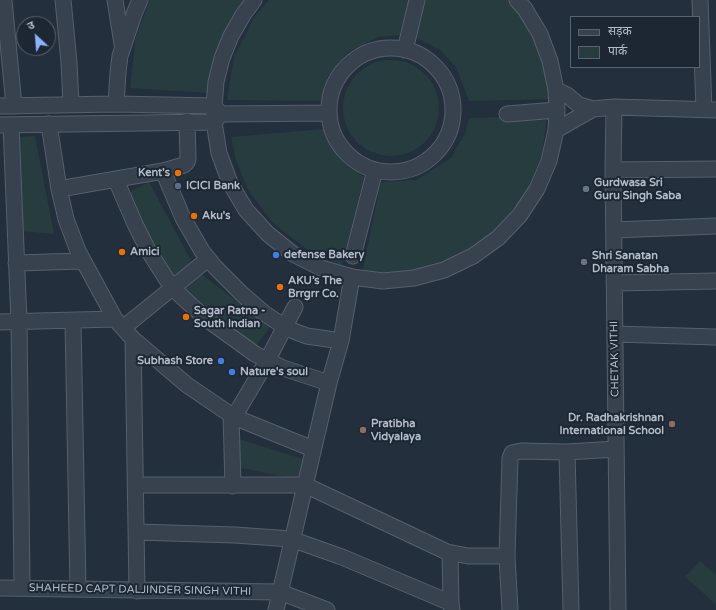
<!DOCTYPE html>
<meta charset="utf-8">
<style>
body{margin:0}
#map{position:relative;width:716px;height:610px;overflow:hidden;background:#242f3e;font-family:"Varela Round","Noto Sans Devanagari",sans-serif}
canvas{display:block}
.legend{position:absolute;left:570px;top:16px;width:130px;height:52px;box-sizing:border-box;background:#1d2633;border:1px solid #59626f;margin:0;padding:5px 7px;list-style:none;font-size:12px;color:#b4bcc9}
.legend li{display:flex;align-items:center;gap:8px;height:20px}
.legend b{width:20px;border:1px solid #59626f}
.north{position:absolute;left:16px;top:16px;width:40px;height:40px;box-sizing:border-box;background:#1d2633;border:1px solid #59626f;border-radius:50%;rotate:334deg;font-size:11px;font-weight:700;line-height:16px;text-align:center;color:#b4bcc9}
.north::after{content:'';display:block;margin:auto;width:14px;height:18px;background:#8ab4f8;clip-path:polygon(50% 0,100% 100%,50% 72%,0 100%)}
</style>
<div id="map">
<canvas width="716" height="610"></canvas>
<ul class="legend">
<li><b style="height:5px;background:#38414e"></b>सड़क</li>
<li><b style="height:11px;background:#263c3f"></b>पार्क</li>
</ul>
<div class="north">उ</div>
</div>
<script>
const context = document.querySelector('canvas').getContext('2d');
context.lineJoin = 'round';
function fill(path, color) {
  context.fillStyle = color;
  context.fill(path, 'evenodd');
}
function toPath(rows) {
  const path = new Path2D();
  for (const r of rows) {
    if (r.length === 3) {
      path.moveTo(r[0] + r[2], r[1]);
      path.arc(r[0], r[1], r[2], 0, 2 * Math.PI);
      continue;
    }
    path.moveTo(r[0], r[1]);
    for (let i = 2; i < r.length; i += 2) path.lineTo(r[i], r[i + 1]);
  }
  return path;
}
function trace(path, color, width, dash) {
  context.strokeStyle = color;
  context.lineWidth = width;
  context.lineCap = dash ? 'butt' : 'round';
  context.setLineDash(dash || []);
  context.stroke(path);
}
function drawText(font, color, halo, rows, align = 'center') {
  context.font = font + ' "Varela Round",sans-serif';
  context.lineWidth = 4;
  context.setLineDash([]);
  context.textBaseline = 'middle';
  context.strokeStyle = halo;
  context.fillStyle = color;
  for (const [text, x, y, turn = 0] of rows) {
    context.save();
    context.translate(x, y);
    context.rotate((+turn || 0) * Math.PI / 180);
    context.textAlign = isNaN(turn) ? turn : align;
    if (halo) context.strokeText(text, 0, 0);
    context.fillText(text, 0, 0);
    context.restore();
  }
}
fill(toPath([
 [150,0,245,0,223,44,210,93,130,88,136,36],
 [269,0,409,0,400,35,378,37,348,52,328,76,321,101,227,100,234,57,255,16],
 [426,0,512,0,533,30,551,85,552,99,469,101,456,67,439,49,416,38],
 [391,108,48],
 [547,116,542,154,526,193,499,228,464,254,430,268,384,275,362,273,381,182,417,180,451,158,465,133,469,118],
 [323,129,331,148,348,167,364,177,342,266,309,251,273,223,248,190,236,160,231,137],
 [35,136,54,234,21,231,20,137],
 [149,182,194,266,170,279,126,194],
 [199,272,270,327,255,347,183,291],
 [236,438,303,459,299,480,237,467],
 [700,561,716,575,716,604,685,577]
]), '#263c3f');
const minor = toPath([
 [4,0,14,106],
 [63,0,69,62,71,105],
 [115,0,122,44],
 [254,0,243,15,231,36,222,58,216,82,214,106,214,122,219,153,230,183,246,210,268,234,293,254,321,268,352,277,383,281,414,278,444,270,473,256,498,238,520,215,537,189,549,161,556,130,557,110,556,90,550,61,540,34,525,9,517,0],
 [700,0,704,109],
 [391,110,62],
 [405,50,417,0],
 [556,90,567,95,579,105,593,109,614,107,716,110],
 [116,104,118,72,120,56,134,14,140,0],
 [0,106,116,104,214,106,221,114],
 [614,107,613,170,618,610],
 [507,114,557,110],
 [49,124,59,189,66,219,78,251,115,319,133,339,187,385,234,417,313,449],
 [0,125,214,122,221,114,329,113],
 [11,125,19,322,22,587],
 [556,130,593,109],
 [613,170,716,169],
 [163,171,183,218,202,251,215,267,243,295,264,313,285,327,296,332,307,336,341,341],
 [116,180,135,224,148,250,167,280,180,295,205,318,255,354,283,368,329,383],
 [59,189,163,171,184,165,187,162,188,159,187,121],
 [614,230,716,226],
 [353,256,375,170],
 [16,263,82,261],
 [614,283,716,281],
 [73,321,78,589],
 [0,322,115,319],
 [123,328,208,259],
 [615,334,716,337],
 [133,339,137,591],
 [231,415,233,486],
 [234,417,267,361,295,307],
 [567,452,571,610],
 [135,485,305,485,447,552,468,556,507,556],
 [136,532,235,535,291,539,342,557,451,603,452,610],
 [450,553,451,603],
 [0,588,280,592,327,610],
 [276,610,329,383,341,341,352,277],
 [510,610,507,556,510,458,512,453,521,451,567,452,616,449]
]);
trace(minor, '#565f6c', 17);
trace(minor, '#38414e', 15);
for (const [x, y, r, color] of [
 [178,173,4,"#e8710a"],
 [178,186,4,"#5c6f8a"],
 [586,189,4,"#6b7280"],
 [194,216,4,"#e8710a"],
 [122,252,4,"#e8710a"],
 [276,255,4,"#3f7fe0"],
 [584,262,4,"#6b7280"],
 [280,287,4,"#e8710a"],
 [186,317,4,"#e8710a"],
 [221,361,4,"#3f7fe0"],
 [232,372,4,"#3f7fe0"],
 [672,424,4,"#8d6e63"],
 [363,430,4,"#8d6e63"]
]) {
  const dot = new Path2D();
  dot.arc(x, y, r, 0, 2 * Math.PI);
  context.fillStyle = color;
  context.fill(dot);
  trace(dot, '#1d2633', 1.5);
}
drawText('bold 11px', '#b4bcc9', '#1d2633', [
 ["Kent's",170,173,"right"],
 ["Gurdwasa Sri",594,183],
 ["Guru Singh Saba",594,196],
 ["ICICI Bank",186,186],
 ["Aku's",202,216],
 ["Amici",130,252],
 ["defense Bakery",284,255],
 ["Shri Sanatan",592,256],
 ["Dharam Sabha",592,269],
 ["AKU’s The",288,281],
 ["Brrgrr Co.",288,294],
 ["Sagar Ratna -",194,311],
 ["South Indian",194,324],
 ["Subhash Store",213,361,"right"],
 ["Nature's soul",240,372],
 ["Dr. Radhakrishnan",664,418,"right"],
 ["International School",664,431,"right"],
 ["Pratibha",371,424],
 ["Vidyalaya",371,437]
], 'left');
drawText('11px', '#b4bcc9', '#1d2633', [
 ["CHETAK VITHI",615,359,-91],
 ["SHAHEED CAPT DALJINDER SINGH VITHI",140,590,1]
]);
</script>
